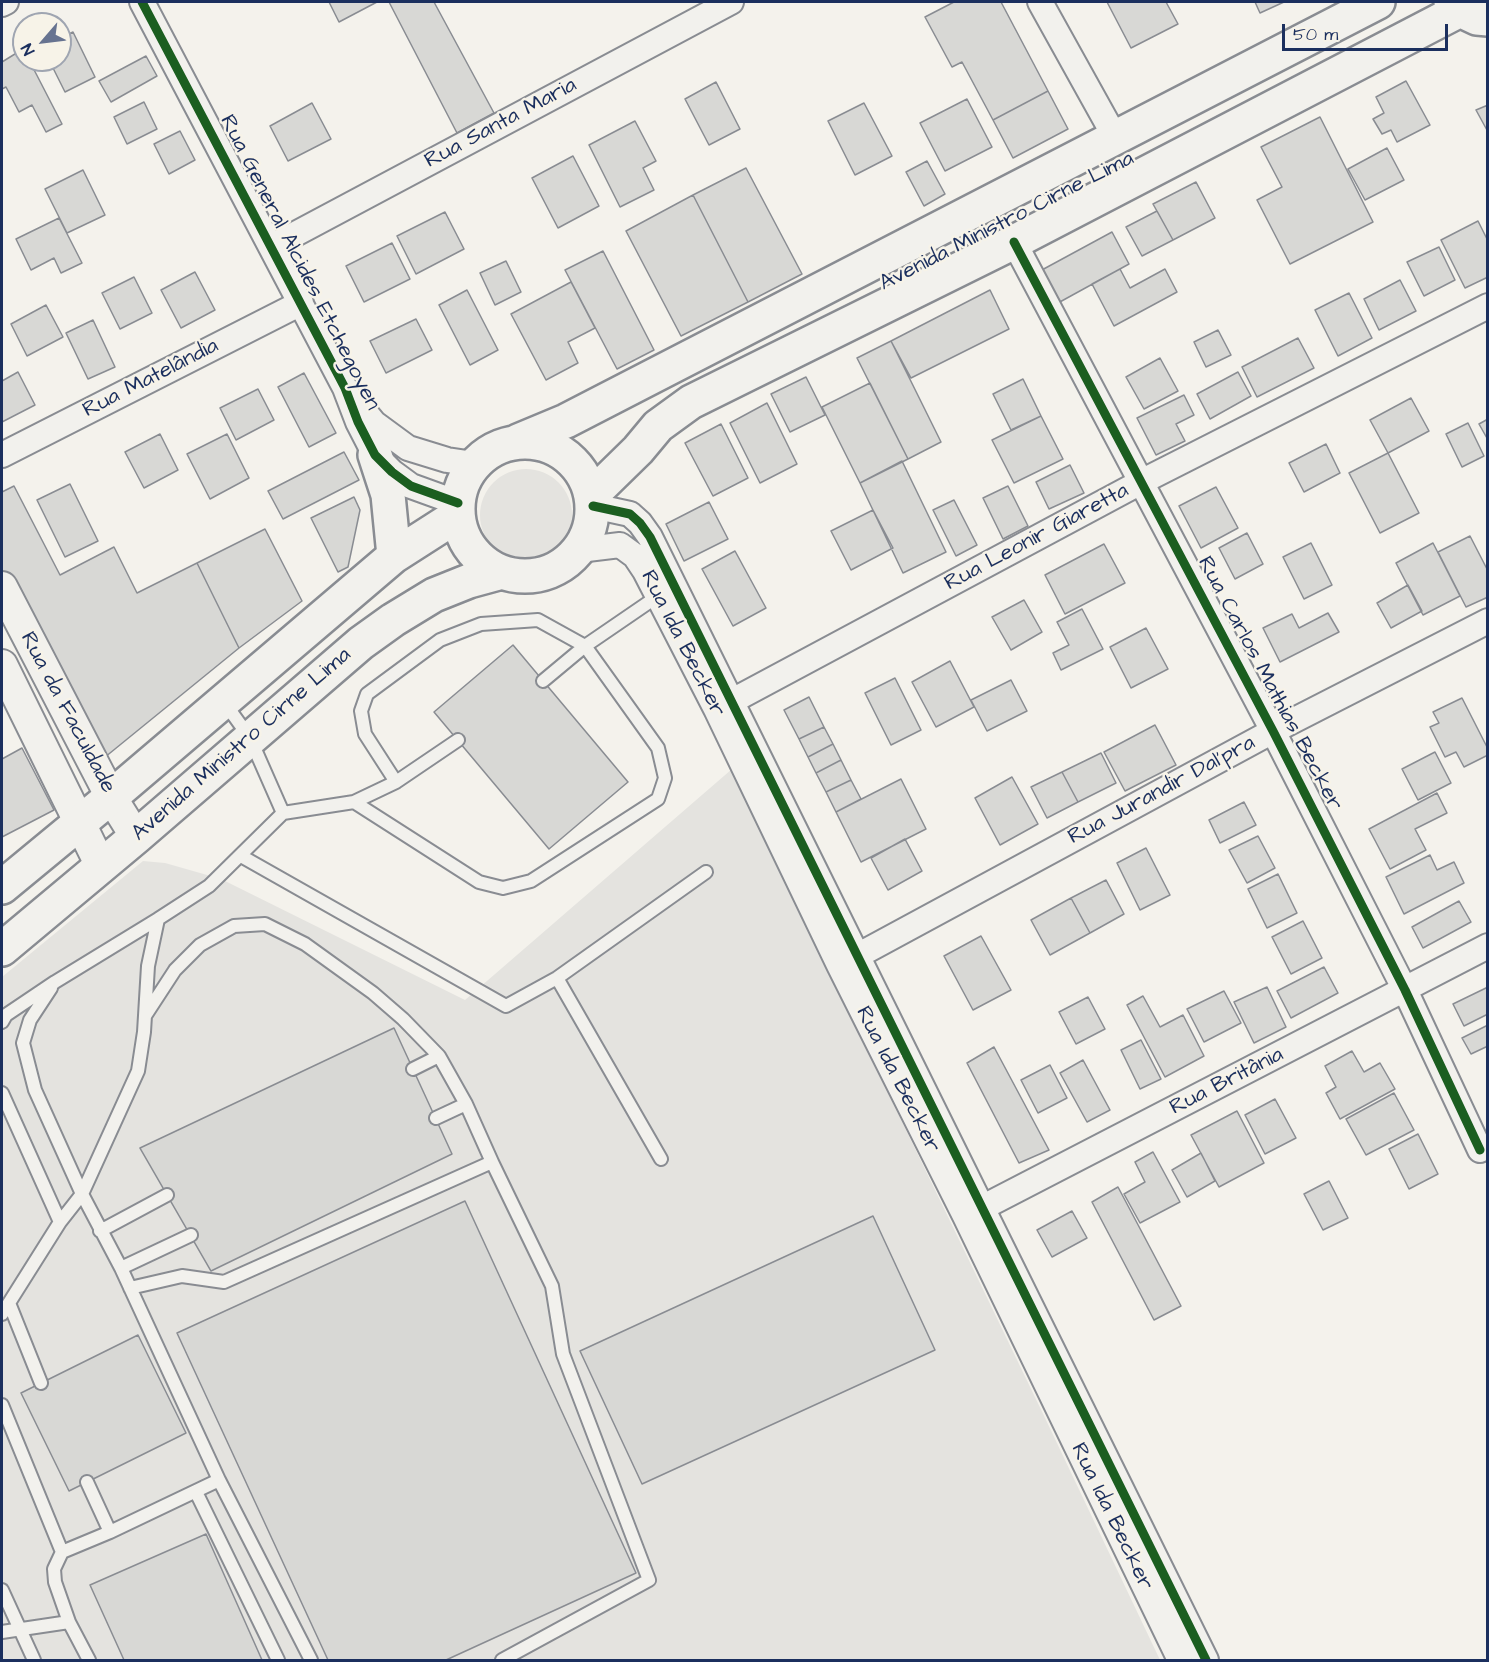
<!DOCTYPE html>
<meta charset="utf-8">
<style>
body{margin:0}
#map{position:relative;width:1489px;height:1662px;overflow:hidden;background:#f4f2ec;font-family:"Architects Daughter",sans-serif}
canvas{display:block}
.frame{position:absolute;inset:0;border:3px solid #1b2f5e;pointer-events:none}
.north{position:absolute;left:12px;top:12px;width:60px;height:60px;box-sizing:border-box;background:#f7f3e8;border:2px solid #9fa5b1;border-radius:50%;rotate:242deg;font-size:16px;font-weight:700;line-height:24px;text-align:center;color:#1b2f5e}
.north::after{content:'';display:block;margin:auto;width:21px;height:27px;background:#677390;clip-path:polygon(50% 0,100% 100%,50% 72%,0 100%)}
.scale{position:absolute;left:1282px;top:24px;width:166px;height:27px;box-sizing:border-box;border:3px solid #1b2f5e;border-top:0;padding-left:8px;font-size:18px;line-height:21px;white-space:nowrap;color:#1b2f5e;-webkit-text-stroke:4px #f7f3e8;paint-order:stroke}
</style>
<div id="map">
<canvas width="1489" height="1662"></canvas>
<div class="frame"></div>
<div class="north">N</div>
<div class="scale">50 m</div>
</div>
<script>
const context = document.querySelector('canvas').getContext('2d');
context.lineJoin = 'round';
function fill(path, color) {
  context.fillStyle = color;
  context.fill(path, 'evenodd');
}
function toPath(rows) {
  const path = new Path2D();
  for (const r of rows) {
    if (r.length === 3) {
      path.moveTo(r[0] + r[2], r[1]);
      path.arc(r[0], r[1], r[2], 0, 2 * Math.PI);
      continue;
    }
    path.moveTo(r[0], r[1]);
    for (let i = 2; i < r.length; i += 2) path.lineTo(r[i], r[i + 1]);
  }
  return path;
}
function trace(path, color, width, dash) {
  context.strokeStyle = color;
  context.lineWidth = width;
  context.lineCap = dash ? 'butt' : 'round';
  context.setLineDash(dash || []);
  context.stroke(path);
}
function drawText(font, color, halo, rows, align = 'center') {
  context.font = font + ' "Architects Daughter",sans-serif';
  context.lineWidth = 5;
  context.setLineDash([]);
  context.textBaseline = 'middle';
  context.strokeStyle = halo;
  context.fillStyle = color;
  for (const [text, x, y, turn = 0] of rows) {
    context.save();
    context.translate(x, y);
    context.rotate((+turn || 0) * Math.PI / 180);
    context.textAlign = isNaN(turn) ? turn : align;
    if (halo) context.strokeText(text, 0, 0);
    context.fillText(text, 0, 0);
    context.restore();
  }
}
fill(toPath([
 [526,515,46],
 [732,769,1046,1420,1160,1660,2,1660,2,977,143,861,165,863,221,879,465,1000]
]), '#e4e3df');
const building = toPath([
 [329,2,377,2,339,22,329,2],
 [389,2,434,2,494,113,457,133,389,2],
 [954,2,1001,2,1048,91,993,120,962,62,952,67,925,17,954,2],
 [1107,2,1166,2,1178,24,1131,48,1107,2],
 [1255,2,1284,2,1260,13,1255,2],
 [73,32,95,77,65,92,49,60,60,60,60,38,73,32],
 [23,49,24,60,29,60,62,124,46,132,32,105,19,112,6,87,2,89,2,62,23,49],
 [146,56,157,76,111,102,99,81,146,56],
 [1406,81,1430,125,1397,142,1391,130,1382,134,1373,119,1384,113,1376,97,1406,81],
 [716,82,740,129,709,145,685,99,716,82],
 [1048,91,1068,129,1013,158,993,120,1048,91],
 [967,99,992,147,945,171,920,123,967,99],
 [144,102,157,129,127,144,114,117,144,102],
 [312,103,331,139,288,161,270,126,312,103],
 [864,103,892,156,855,175,828,121,864,103],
 [1488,105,1488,132,1476,110,1488,105],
 [1320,117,1373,222,1290,264,1257,200,1282,187,1261,147,1320,117],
 [635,121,656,161,643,168,654,190,620,207,589,145,635,121],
 [180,131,195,160,169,174,154,144,180,131],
 [1387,148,1404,180,1365,200,1348,169,1387,148],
 [573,156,599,206,558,228,532,178,573,156],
 [927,161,945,194,924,206,906,172,927,161],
 [746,168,802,274,748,302,693,195,746,168],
 [83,170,105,215,67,233,45,189,83,170],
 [1196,182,1215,218,1173,240,1153,204,1196,182],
 [693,195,748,302,681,336,626,231,693,195],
 [1157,211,1173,240,1142,256,1126,227,1157,211],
 [445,212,464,249,416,274,397,236,445,212],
 [59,218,82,263,61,273,54,258,31,270,16,239,59,218],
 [1478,221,1488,241,1488,277,1465,288,1441,240,1478,221],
 [1112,232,1129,264,1058,303,1040,271,1112,232],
 [392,243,410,279,364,302,346,266,392,243],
 [1439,247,1455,280,1424,296,1407,262,1439,247],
 [603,251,654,350,617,369,565,270,603,251],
 [506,261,521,292,495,305,480,273,506,261],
 [1120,269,1130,288,1165,269,1177,292,1114,326,1092,284,1120,269],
 [195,272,215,310,181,328,161,290,195,272],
 [134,277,152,313,120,329,102,293,134,277],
 [1400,280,1416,311,1379,330,1364,299,1400,280],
 [571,282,595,328,568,342,578,363,546,380,511,314,571,282],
 [467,290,498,350,470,365,439,305,467,290],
 [990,290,1009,329,911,378,891,341,990,290],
 [1349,293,1372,338,1338,356,1315,310,1349,293],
 [46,305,63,337,27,356,11,324,46,305],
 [416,319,432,350,386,373,370,341,416,319],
 [93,320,115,367,88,379,66,333,93,320],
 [1218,330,1231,355,1206,367,1194,342,1218,330],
 [1298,338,1314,368,1257,397,1242,367,1298,338],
 [891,341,941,442,908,459,857,358,891,341],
 [1160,358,1178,391,1144,409,1126,377,1160,358],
 [18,372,35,405,2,422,2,381,18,372],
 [1238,372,1251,396,1210,419,1197,394,1238,372],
 [304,373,336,433,309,447,278,387,304,373],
 [806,377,825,415,790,432,771,394,806,377],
 [1023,379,1041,416,1011,430,993,394,1023,379],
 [870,383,908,459,860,483,822,407,870,383],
 [258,389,274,420,236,440,220,408,258,389],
 [1184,395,1194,415,1176,424,1185,441,1156,455,1137,418,1184,395],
 [1411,398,1429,431,1388,453,1370,420,1411,398],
 [767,403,797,464,760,483,730,423,767,403],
 [1041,416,1063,459,1014,483,992,440,1041,416],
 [1488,419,1488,440,1479,424,1488,419],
 [1468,423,1484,456,1462,467,1446,434,1468,423],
 [721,424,748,478,713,496,685,443,721,424],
 [160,434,178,470,144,488,125,452,160,434],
 [227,434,249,478,210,499,187,454,227,434],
 [1326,444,1340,473,1304,492,1289,463,1326,444],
 [344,452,359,480,283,519,268,491,344,452],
 [1388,453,1419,513,1380,533,1349,473,1388,453],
 [902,461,946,552,903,573,860,483,902,461],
 [1070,465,1084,493,1049,509,1036,482,1070,465],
 [70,484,98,541,65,557,37,500,70,484],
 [14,486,60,575,114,547,137,593,197,563,239,648,99,762,2,571,2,492,14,486],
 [1008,486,1028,526,1003,539,983,498,1008,486],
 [1216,487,1238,528,1201,548,1179,506,1216,487],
 [354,497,360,510,348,567,338,572,311,518,354,497],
 [954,500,977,545,956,556,933,510,954,500],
 [709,502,728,539,684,561,666,524,709,502],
 [873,510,893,548,851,570,831,531,873,510],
 [265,529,302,601,239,648,197,563,265,529],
 [1247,533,1263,564,1235,579,1219,548,1247,533],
 [1470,536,1488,571,1488,597,1466,607,1438,552,1470,536],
 [1311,543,1332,585,1304,599,1283,557,1311,543],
 [1433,543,1460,596,1423,615,1396,563,1433,543],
 [1104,544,1125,583,1065,614,1045,575,1104,544],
 [735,551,766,608,733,626,702,569,735,551],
 [1408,585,1422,611,1391,628,1377,603,1408,585],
 [1024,600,1042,632,1011,650,992,617,1024,600],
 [1082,609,1103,649,1061,670,1053,653,1069,645,1057,622,1082,609],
 [1328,613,1339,632,1280,662,1263,628,1292,614,1299,628,1328,613],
 [1146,628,1168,669,1131,688,1110,647,1146,628],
 [513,645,628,782,549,849,434,712,513,645],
 [950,661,974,707,936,727,912,682,950,661],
 [895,678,921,730,891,745,865,693,895,678],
 [1011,680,1027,711,987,731,971,700,1011,680],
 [809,697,824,727,799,739,784,710,809,697],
 [1462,698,1488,749,1488,755,1464,767,1456,752,1445,757,1430,727,1439,723,1433,712,1462,698],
 [1155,725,1176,765,1125,791,1104,752,1155,725],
 [824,727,833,744,808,757,799,739,824,727],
 [833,744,841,760,816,773,808,757,833,744],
 [22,748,54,810,2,837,2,759,22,748],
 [1435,752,1451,783,1418,800,1402,769,1435,752],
 [1101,753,1116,783,1078,802,1062,772,1101,753],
 [841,760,851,780,826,792,816,773,841,760],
 [1062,772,1078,802,1047,818,1031,787,1062,772],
 [1012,777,1038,824,1000,845,975,798,1012,777],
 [901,779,926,829,861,862,836,812,901,779],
 [851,780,861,799,836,812,826,792,851,780],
 [1437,793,1447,813,1415,829,1426,850,1390,869,1369,829,1437,793],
 [1244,802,1256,825,1220,843,1209,820,1244,802],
 [1258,836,1275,868,1247,883,1229,850,1258,836],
 [905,839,922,871,888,890,871,858,905,839],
 [1146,848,1170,895,1140,910,1117,863,1146,848],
 [1430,855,1437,870,1454,862,1464,883,1404,914,1386,877,1430,855],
 [1278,874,1297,913,1267,928,1248,889,1278,874],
 [1106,880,1124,914,1090,933,1071,898,1106,880],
 [1071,898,1090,933,1050,955,1031,920,1071,898],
 [1459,901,1471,922,1423,948,1412,927,1459,901],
 [1303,921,1322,958,1291,974,1272,937,1303,921],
 [981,936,1011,990,973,1010,944,956,981,936],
 [1324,967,1338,993,1291,1018,1277,991,1324,967],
 [1267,987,1286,1027,1254,1043,1234,1002,1267,987],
 [1488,987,1488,1014,1464,1026,1453,1004,1488,987],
 [1224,991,1241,1023,1204,1042,1187,1009,1224,991],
 [1143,996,1160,1027,1183,1015,1204,1056,1165,1077,1127,1005,1143,996],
 [1088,997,1105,1029,1076,1044,1059,1012,1088,997],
 [1488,1025,1488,1046,1471,1054,1462,1038,1488,1025],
 [394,1028,452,1154,211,1271,140,1148,394,1028],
 [1141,1040,1161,1079,1140,1089,1121,1050,1141,1040],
 [994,1047,1049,1150,1019,1163,967,1063,994,1047],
 [1352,1051,1364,1072,1380,1063,1395,1089,1340,1119,1326,1093,1336,1087,1325,1066,1352,1051],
 [1083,1060,1110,1110,1087,1122,1060,1073,1083,1060],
 [1050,1065,1067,1098,1038,1113,1021,1080,1050,1065],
 [1394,1093,1414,1130,1366,1155,1346,1119,1394,1093],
 [1275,1099,1296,1138,1265,1154,1245,1115,1275,1099],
 [1237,1111,1264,1163,1219,1187,1191,1135,1237,1111],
 [1418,1134,1438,1174,1409,1189,1389,1149,1418,1134],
 [1153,1152,1180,1202,1140,1223,1124,1194,1145,1182,1135,1162,1153,1152],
 [1201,1153,1215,1181,1187,1197,1172,1170,1201,1153],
 [1329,1181,1348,1218,1323,1230,1304,1194,1329,1181],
 [1118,1187,1181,1306,1154,1320,1092,1202,1118,1187],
 [465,1201,636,1573,446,1660,328,1660,177,1333,465,1201],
 [1072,1211,1087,1238,1052,1257,1037,1230,1072,1211],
 [873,1216,935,1350,642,1484,580,1351,873,1216],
 [138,1335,186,1433,69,1491,21,1393,138,1335],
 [206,1534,262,1660,124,1660,90,1585,206,1534]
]);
fill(building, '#d8d8d5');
trace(building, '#898c92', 1.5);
const service = toPath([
 [543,681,585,646,658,596],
 [354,802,479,882,503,888,531,881,658,799,665,778,658,748,585,646,538,620,481,624,440,640,367,694,361,711,365,734,396,782],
 [283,813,354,802,396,782,458,740],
 [241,856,506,1006,557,978,706,872],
 [557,978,661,1159],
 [51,988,30,1020,23,1043,35,1090,82,1194,60,1222],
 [145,1016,175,970,200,945,234,926,265,924,305,944,373,993,403,1019,439,1056],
 [2,1022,6,1015,55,982,158,919,209,886,283,813,250,738,224,702],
 [413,1069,439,1056,466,1104,492,1162],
 [2,1093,60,1222,2,1314],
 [436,1118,466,1104],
 [100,1231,167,1195],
 [121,1268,191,1235],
 [130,1288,182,1276,224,1282,492,1162,552,1286,563,1354,649,1580,502,1660],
 [9,1303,41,1383],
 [2,1405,62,1552,54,1569,55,1582,69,1622,2,1632],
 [219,1480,311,1660],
 [87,1482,110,1532],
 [196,1492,278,1660],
 [62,1552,110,1532,219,1480,121,1268,82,1194,138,1071,144,1032,148,966,158,919],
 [2,1590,34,1660],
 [69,1622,89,1660]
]);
const minor = toPath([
 [142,2,345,388,358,422,375,455,392,472,411,486,458,503],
 [1040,2,1115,137],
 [2,4,6,2],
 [1014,242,1273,731,1405,990,1480,1150],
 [271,247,731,2],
 [360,406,374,423,408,448,447,460,474,464],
 [2,455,301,303],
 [593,506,630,514,640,523,650,537,1206,1660],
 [579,550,620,545,635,556,645,571,716,709,839,965,965,1216,1180,1660],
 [719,708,1141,482,1488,306],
 [844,963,1273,731,1488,621],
 [970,1214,1488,946]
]);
const tertiary = toPath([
 [2,587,111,797,136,837],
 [2,665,101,866]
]);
const primary = toPath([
 [1451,2,1460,10,1477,18,1488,19],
 [518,441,566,421,1378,2],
 [525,509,67],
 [375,455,388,495,394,556],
 [592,495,638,450,658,426,691,402,1014,242,1460,10],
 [2,887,111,797,394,556,458,515],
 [2,949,136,837,361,643,393,620,434,595,469,581,502,572]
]);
trace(service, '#898c92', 16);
trace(minor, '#898c92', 28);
trace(tertiary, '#898c92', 34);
trace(primary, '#898c92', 38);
trace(service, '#f2f1ed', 12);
trace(minor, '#f2f1ed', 24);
trace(tertiary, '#f2f1ed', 30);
trace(primary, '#f2f1ed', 33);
trace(toPath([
 [142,2,345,388,358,422,375,455,392,472,411,486,458,503],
 [1014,242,1273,731,1405,990,1480,1150],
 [593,506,630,514,640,523,650,537,1206,1660]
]), '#1b5e20', 9);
drawText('22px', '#1b2f5e', '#f7f3e8', [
 ["Rua Santa Maria",501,124,-28],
 ["Avenida Ministro Cirne Lima",1007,222,-27],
 ["Rua General Alcides Etchegoyen",299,263,63],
 ["Rua Matelândia",151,379,-27],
 ["Rua Leonir Giaretta",1037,538,-28],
 ["Rua Ida Becker",682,644,63],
 ["Rua Carlos Mathias Becker",1269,684,62],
 ["Rua da Faculdade",67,713,62],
 ["Avenida Ministro Cirne Lima",242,745,-41],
 ["Rua Jurandir Dal'pra",1162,791,-28],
 ["Rua Ida Becker",897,1080,63],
 ["Rua Britânia",1227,1082,-27],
 ["Rua Ida Becker",1111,1517,64]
]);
</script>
